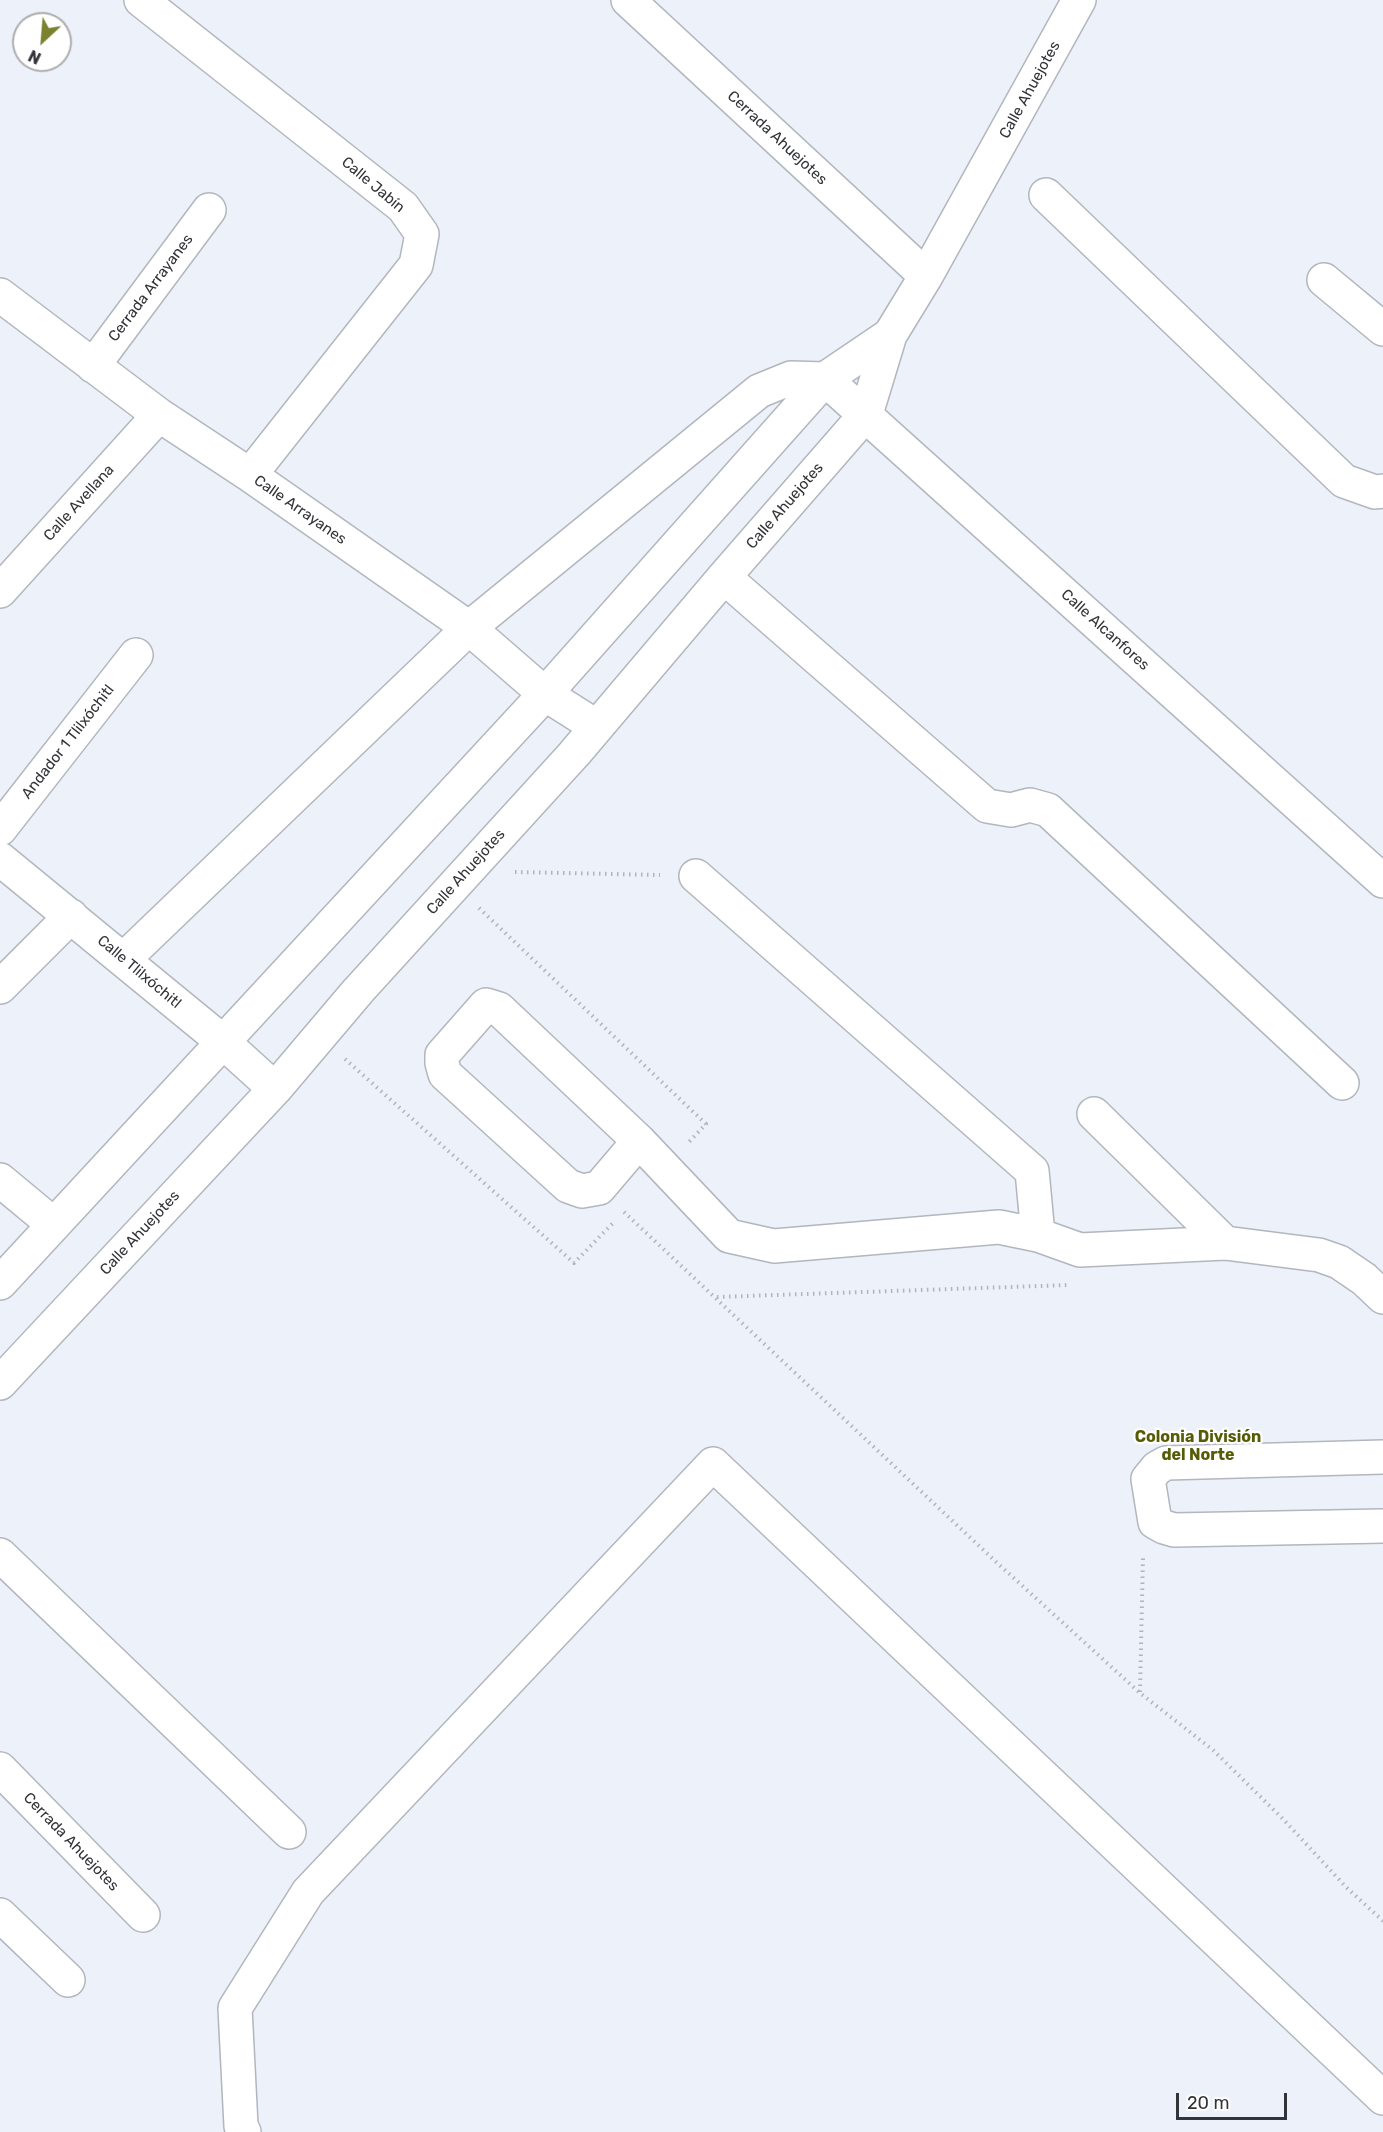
<!DOCTYPE html>
<meta charset="utf-8">
<style>
body{margin:0}
#map{position:relative;width:1383px;height:2132px;overflow:hidden;background:#edf1fa;font-family:Rubik,sans-serif}
canvas{display:block}
.north{position:absolute;left:12px;top:12px;width:60px;height:60px;box-sizing:border-box;background:#fff;border:2px solid #adaeaf;border-radius:50%;rotate:206deg;font-size:16px;font-weight:700;line-height:24px;text-align:center;color:#323437}
.north::after{content:'';display:block;margin:auto;width:21px;height:27px;background:#7a822e;clip-path:polygon(50% 0,100% 100%,50% 72%,0 100%)}
.scale{position:absolute;left:1176px;top:2093px;width:111px;height:27px;box-sizing:border-box;border:3px solid #323437;border-top:0;padding-left:8px;font-size:18px;line-height:21px;white-space:nowrap;color:#323437;-webkit-text-stroke:4px #fff;paint-order:stroke}
</style>
<div id="map">
<canvas width="1383" height="2132"></canvas>
<div class="north">N</div>
<div class="scale">20 m</div>
</div>
<script>
const context = document.querySelector('canvas').getContext('2d');
context.lineJoin = 'round';
function toPath(rows) {
  const path = new Path2D();
  for (const r of rows) {
    path.moveTo(r[0], r[1]);
    for (let i = 2; i < r.length; i += 2) path.lineTo(r[i], r[i + 1]);
  }
  return path;
}
function trace(path, color, width, dash) {
  context.strokeStyle = color;
  context.lineWidth = width;
  context.lineCap = dash ? 'butt' : 'round';
  context.setLineDash(dash || []);
  context.stroke(path);
}
function drawText(font, color, halo, rows, align = 'center') {
  context.font = font + ' Rubik,sans-serif';
  context.lineWidth = 4.5;
  context.setLineDash([]);
  context.textBaseline = 'middle';
  context.strokeStyle = halo;
  context.fillStyle = color;
  for (const [text, x, y, turn = 0] of rows) {
    context.save();
    context.translate(x, y);
    context.rotate((+turn || 0) * Math.PI / 180);
    context.textAlign = isNaN(turn) ? turn : align;
    if (halo) context.strokeText(text, 0, 0);
    context.fillText(text, 0, 0);
    context.restore();
  }
}
const minor = toPath([
 [141,0,403,207,422,234,416,265,250,475],
 [628,0,926,276],
 [1046,195,1344,481,1375,492,1383,491],
 [1324,280,1383,329],
 [0,295,159,415,250,475,469,628,545,694,597,727],
 [93,366,209,210],
 [825,379,1383,881],
 [724,577,987,806,1011,810,1030,805,1048,810,1342,1083],
 [0,591,159,415],
 [0,829,136,655],
 [0,859,222,1041,275,1089],
 [696,876,1032,1171,1038,1235],
 [124,959,469,628,759,391,791,378,825,379],
 [0,987,71,916],
 [1094,1114,1225,1243],
 [639,1141,599,1188,582,1191,568,1186,445,1074,442,1063,442,1055,486,1005,499,1009,639,1141,729,1236,774,1246,999,1227,1038,1235,1080,1250,1225,1243,1319,1255,1339,1262,1364,1279,1383,1297],
 [0,1180,53,1224],
 [0,1283,545,694,825,379,890,335],
 [0,1383,275,1089,358,991,574,754,724,577,866,414,890,335,926,276,1079,0],
 [1383,1457,1166,1463,1157,1468,1148,1479,1155,1522,1164,1527,1174,1530,1383,1526],
 [0,1555,289,1832],
 [0,1769,143,1915],
 [0,1915,68,1980],
 [244,2132,241,2126,235,2008,308,1892,713,1464,1383,2098]
]);
trace(minor, '#b2b6be', 36);
trace(toPath([
 [515,872,660,875],
 [479,908,706,1124,689,1142],
 [345,1059,574,1263,614,1222],
 [624,1212,994,1560,1140,1693,1213,1750,1282,1818,1346,1887,1383,1921],
 [717,1297,1069,1285],
 [1140,1692,1143,1556]
]), '#b1b4bb', 4, [1.5, 4.5]);
trace(minor, '#fff', 33);
drawText('15px', '#323437', '#fff', [
 ["Calle Ahuejotes",1030,90,-61],
 ["Cerrada Ahuejotes",777,138,43],
 ["Calle Jabín",373,185,40],
 ["Cerrada Arrayanes",151,288,-53],
 ["Calle Avellana",79,503,-48],
 ["Calle Ahuejotes",785,506,-49],
 ["Calle Arrayanes",300,510,35],
 ["Calle Alcanfores",1105,630,42],
 ["Andador 1 Tlilxóchitl",68,742,-52],
 ["Calle Ahuejotes",466,872,-48],
 ["Calle Tlilxóchitl",139,972,40],
 ["Calle Ahuejotes",140,1233,-47],
 ["Cerrada Ahuejotes",71,1842,46]
]);
drawText('bold 16px', '#565c06', '#fff', [
 ["Colonia División",1198,1437],
 ["del Norte",1198,1455]
]);
</script>
